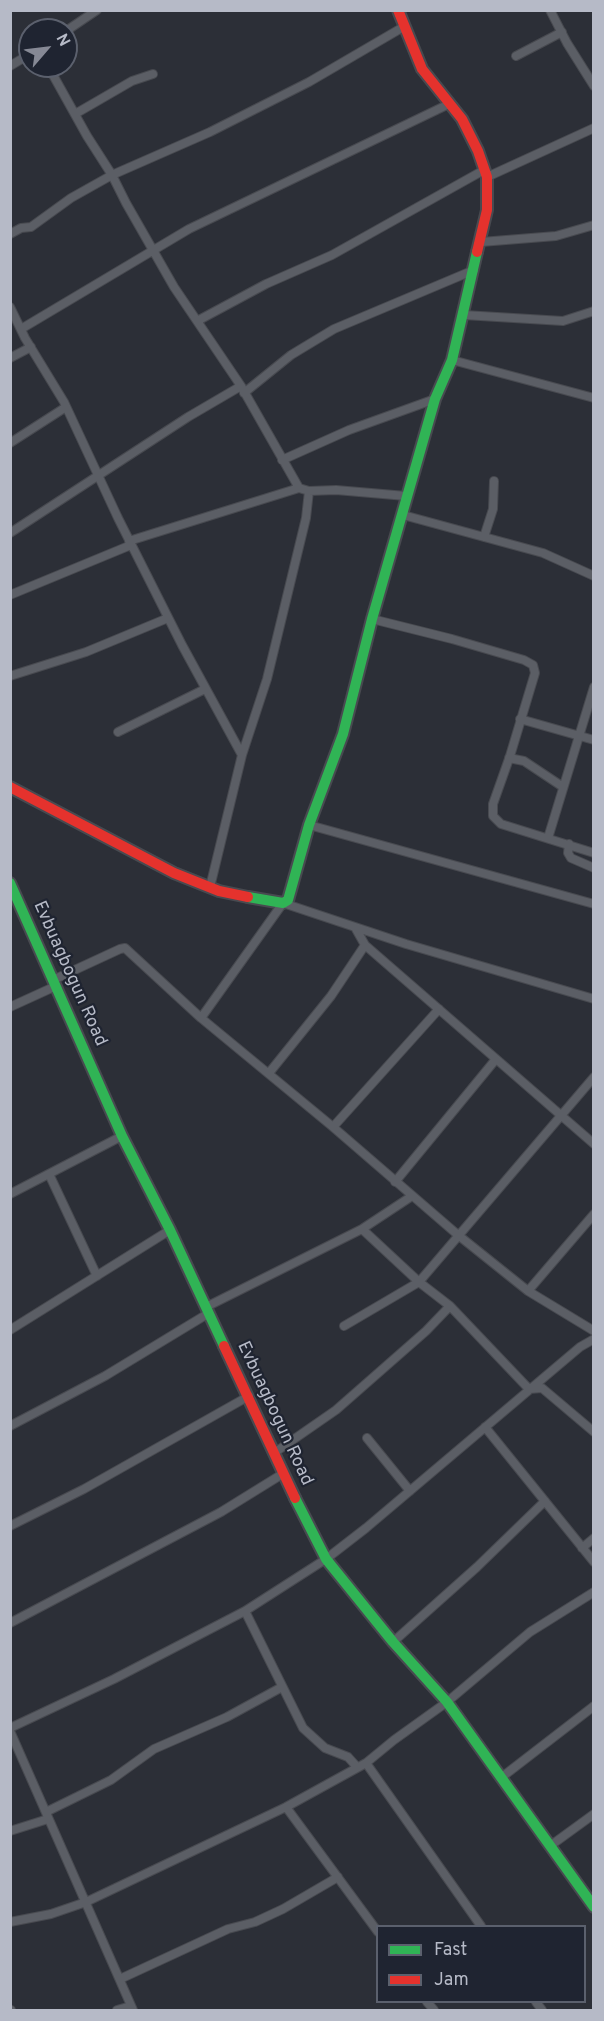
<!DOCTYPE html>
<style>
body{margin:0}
#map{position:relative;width:604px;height:2021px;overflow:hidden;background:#2c2f37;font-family:Overpass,sans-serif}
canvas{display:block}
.frame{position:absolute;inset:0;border:12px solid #b6bac7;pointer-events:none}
.legend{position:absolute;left:376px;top:1925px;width:210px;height:78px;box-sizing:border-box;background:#1f2431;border:2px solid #5b606d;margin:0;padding:8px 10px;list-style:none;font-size:18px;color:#b6bac7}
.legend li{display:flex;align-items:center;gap:12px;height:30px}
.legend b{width:30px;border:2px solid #5b606d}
.north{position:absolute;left:18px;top:18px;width:60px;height:60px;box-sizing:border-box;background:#1f2431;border:2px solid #5b606d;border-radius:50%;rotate:62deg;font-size:16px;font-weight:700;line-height:24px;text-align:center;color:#b6bac7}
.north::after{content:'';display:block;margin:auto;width:21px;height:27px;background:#868995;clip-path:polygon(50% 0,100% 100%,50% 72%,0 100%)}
</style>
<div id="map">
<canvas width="604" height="2021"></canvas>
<div class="frame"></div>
<ul class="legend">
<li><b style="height:8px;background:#30b455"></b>Fast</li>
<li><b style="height:8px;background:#e5322d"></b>Jam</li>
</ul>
<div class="north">N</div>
</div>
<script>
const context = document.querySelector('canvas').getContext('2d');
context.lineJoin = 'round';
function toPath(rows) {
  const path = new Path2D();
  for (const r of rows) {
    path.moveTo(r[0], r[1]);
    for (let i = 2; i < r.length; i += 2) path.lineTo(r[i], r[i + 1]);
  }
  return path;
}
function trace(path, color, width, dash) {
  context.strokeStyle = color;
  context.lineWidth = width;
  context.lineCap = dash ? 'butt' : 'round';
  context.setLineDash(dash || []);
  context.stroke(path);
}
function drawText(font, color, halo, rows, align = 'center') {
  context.font = font + ' Overpass,sans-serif';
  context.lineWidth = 4.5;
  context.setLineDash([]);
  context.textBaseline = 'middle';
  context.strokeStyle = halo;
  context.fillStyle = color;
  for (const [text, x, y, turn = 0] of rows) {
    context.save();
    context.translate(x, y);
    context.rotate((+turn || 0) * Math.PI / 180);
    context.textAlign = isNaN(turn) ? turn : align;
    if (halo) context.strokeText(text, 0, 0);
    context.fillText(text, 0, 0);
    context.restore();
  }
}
const street = toPath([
 [550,10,567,43,594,86],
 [66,31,97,10],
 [516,56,562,32],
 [10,66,30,54],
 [48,66,87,136,112,175,126,203,174,287,241,386,299,488,309,491,306,518,267,679,242,755],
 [75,114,132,81,153,74],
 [487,177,594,128],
 [10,234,21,228,31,227,71,198,112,175,210,132,309,82,405,26],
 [481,242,556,236,594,225],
 [10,307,25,338,64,402,118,518,182,645,242,755,210,887],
 [464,315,563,321,594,311],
 [199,320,266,284,332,255,484,170],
 [21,329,189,229,449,104],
 [10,358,31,347],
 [452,360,594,398],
 [244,393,291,355,334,329,474,270],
 [10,443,66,407],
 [282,460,349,430,435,399],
 [309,491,336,490,406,496],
 [403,515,543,553,594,576],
 [10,533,188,417,241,386],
 [484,537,493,509,494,481],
 [129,541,299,488],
 [10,595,131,545],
 [372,619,452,639,524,660,533,665,535,673,510,756,493,804,493,816,501,824,594,853],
 [10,676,86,652,168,618],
 [520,719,594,740],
 [118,732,205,689],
 [509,758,524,761,563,787],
 [309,825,594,904],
 [548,838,594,687],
 [569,844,568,853,571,858,594,868],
 [356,929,365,945,594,1144],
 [53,980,120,949,125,948,201,1018,333,1127,458,1235,528,1291,594,1331],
 [10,1007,56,986],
 [201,1018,283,903,406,944,594,999],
 [269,1073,331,996,365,945],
 [333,1127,439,1009],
 [49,1174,97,1276],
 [395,1182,496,1059],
 [10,1194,122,1136],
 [362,1229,419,1282,450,1306,529,1389,542,1388,594,1432],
 [528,1291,594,1214],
 [206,1307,362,1229,412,1196],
 [344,1326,419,1282,594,1077],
 [10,1330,170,1230],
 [10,1426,105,1376,209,1313],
 [485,1427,594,1562],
 [367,1438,410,1491],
 [274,1453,336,1410,426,1331,450,1306],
 [10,1526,84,1489,249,1396],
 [582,1548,594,1538],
 [245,1611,303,1728,325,1748,348,1757,357,1767],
 [10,1623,221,1512,284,1473],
 [393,1642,477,1567,545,1501],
 [10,1728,114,1679,245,1611,326,1559,366,1528,580,1347,594,1339],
 [10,1731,133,2010],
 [366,1763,481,1926],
 [502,1777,594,1706],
 [286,1807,378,1932],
 [46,1812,111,1780,154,1749,227,1717,282,1687],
 [10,1831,48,1819],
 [550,1846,594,1814],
 [10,1922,51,1914,86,1902,286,1807,366,1763,394,1740,447,1702,530,1632,594,1592],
 [120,1979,228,1929,255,1922,283,1909,338,1877],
 [427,2002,434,2010],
 [536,2002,542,2010],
 [10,2010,11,2010],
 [117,2010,131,2006]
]);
const fast = toPath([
 [10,883,122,1136,170,1230,224,1346],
 [248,897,283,903,288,900,309,825,343,734,372,619,435,399,452,360,477,252],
 [295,1498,326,1559,393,1642,447,1702,594,1907]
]);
const jam = toPath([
 [398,10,422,69,462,119,478,151,487,177,487,210,477,252],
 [10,787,174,873,219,891,248,897],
 [224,1346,295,1498]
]);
trace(street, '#484a50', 10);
trace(fast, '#484a50', 14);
trace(jam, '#484a50', 14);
trace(street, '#5b5e65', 8);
trace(fast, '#30b455', 10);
trace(jam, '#e5322d', 10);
drawText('18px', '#b6bac7', '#1f2431', [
 ["Evbuagbogun Road",69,974,66],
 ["Evbuagbogun Road",274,1414,65]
]);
</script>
